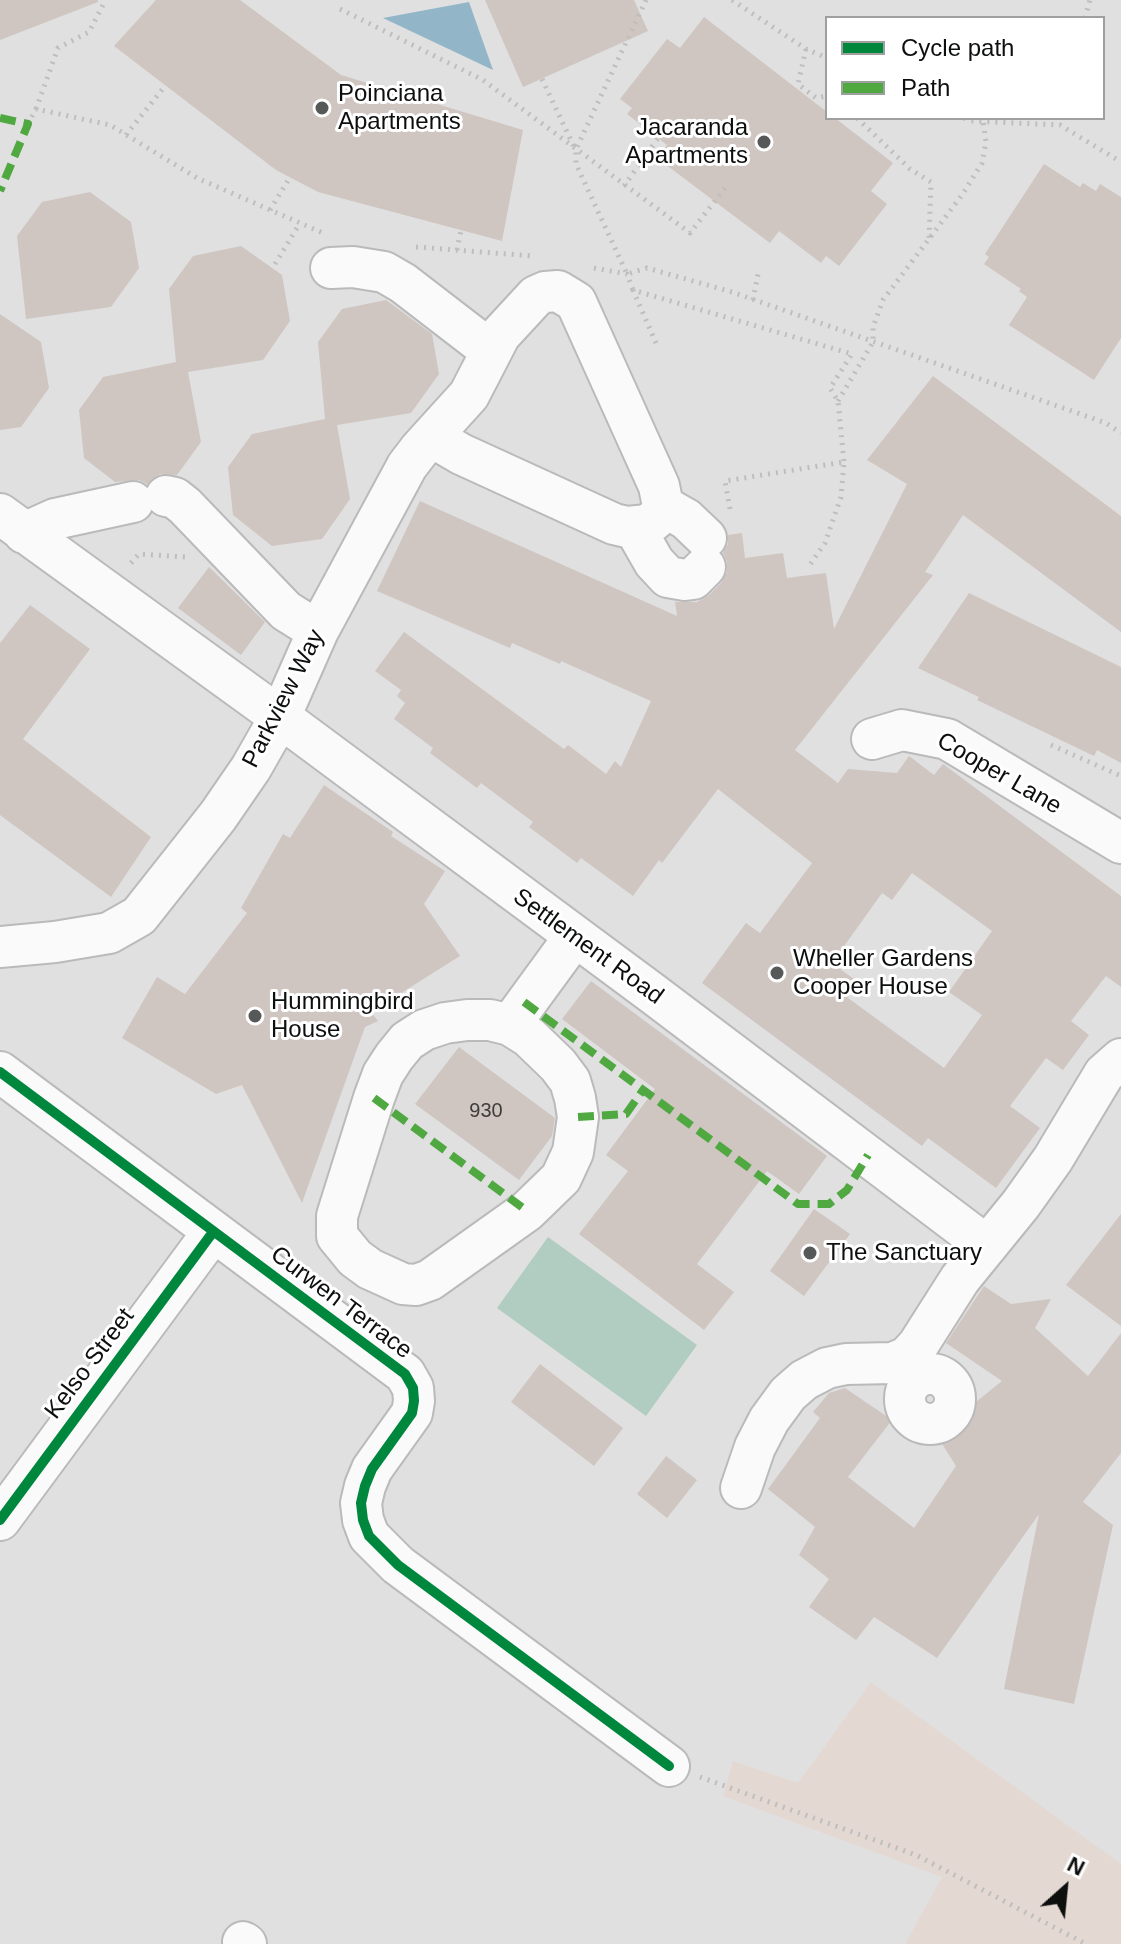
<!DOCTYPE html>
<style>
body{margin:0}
#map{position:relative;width:1121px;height:1944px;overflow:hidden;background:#e0e0e1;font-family:Helvetica,sans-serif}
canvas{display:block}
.legend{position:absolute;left:825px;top:16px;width:280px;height:104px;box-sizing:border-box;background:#fff;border:2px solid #9e9f9f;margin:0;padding:10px 14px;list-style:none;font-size:24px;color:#0d0e0e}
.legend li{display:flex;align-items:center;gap:16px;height:40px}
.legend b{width:40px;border:2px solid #9e9f9f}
.north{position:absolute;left:1025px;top:1848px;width:80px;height:80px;-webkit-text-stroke:6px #fff;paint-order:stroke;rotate:27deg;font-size:22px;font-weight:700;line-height:32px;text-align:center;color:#0d0e0e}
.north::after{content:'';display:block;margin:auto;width:28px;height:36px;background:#0d0e0e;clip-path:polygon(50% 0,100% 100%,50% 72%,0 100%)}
</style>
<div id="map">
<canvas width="1121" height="1944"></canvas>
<ul class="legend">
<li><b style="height:10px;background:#00873e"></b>Cycle path</li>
<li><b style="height:10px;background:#50a841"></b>Path</li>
</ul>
<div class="north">N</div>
</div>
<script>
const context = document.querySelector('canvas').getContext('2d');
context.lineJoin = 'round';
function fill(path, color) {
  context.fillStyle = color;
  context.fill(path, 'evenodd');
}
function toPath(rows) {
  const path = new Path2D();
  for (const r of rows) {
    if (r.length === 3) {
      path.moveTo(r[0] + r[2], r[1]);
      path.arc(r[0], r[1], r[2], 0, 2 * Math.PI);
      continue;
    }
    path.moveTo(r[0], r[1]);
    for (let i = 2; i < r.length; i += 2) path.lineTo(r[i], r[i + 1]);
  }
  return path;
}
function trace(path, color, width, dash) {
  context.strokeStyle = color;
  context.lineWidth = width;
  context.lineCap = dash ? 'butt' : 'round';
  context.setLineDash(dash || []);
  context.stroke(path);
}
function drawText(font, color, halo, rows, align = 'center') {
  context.font = font + ' Helvetica,sans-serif';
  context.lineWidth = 6;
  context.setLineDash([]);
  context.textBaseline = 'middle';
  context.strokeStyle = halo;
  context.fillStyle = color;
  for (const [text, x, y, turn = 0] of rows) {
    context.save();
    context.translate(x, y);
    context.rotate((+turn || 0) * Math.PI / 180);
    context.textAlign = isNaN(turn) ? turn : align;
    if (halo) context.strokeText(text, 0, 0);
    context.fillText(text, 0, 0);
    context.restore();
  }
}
fill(toPath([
 [871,1682,1121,1864,1121,1944,905,1944,942,1877,723,1796,733,1761,798,1783]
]), '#e4d8d2');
fill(toPath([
 [548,1237,697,1345,646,1416,497,1308]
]), '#b1ccc0');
fill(toPath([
 [469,2,493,70,383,18]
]), '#92b5c8');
fill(toPath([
 [0,0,98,0,98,2,0,40],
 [156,0,240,0,341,75,523,130,502,241,318,192,276,170,114,46],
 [485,0,634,0,648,31,523,87],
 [704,17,827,112,827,118,835,118,893,163,871,191,887,204,839,266,826,256,821,263,779,231,770,243,657,158,667,145,627,114,632,108,620,99,667,39,680,48],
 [1044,164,1080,187,1083,183,1096,191,1100,184,1121,197,1121,338,1094,380,1009,325,1027,297,1019,291,1021,289,984,264,989,257,985,254],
 [90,192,131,222,139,268,111,307,26,319,17,236,42,202],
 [241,246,282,275,290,321,263,360,188,372,201,442,177,475,160,474,147,484,139,480,115,482,84,458,79,410,103,377,176,362,169,289,193,256],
 [386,300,432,334,439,374,411,413,337,425,350,499,322,539,272,546,233,515,228,467,252,434,325,419,318,342,342,309],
 [0,314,41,342,49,388,21,427,0,430],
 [933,376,1121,516,1121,632,963,515,925,572,933,575,795,750,838,783,848,769,897,773,909,756,934,775,943,764,1121,896,1121,987,1106,976,1071,1021,1089,1035,1063,1070,1046,1058,1010,1106,1040,1128,996,1188,928,1138,922,1146,702,983,746,923,760,933,812,863,718,789,662,863,659,860,633,896,581,858,577,863,529,827,533,822,481,783,477,788,430,753,433,748,394,719,405,703,397,696,401,690,375,671,404,632,564,749,568,745,606,774,615,761,621,767,651,701,561,661,560,664,512,643,510,648,377,591,420,501,677,616,675,602,697,602,709,595,721,583,727,572,727,562,723,553,728,544,728,535,742,533,745,558,783,553,787,578,826,573,834,629,907,484,867,460],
 [912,873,992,931,949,992,982,1015,944,1068,848,998,858,982,832,963,882,893,892,900],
 [209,567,265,622,241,655,178,608],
 [969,593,1121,667,1121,763,1097,750,1094,756,977,700,979,697,918,668],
 [30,605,90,649,23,739,151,837,111,897,0,815,0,643],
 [324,785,393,832,391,836,445,871,424,904,460,956,371,1012,378,1021,365,1027,302,1203,242,1085,216,1094,122,1038,157,977,185,994,247,913,241,908,283,834,290,838],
 [591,981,827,1156,799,1194,767,1171,697,1264,734,1292,704,1330,579,1234,628,1171,606,1155,655,1089,562,1019],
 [459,1047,555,1118,552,1136,519,1180,415,1104],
 [814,1209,850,1234,804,1296,770,1271],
 [1121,1214,1121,1326,1066,1285],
 [984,1286,1011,1304,1051,1299,1035,1328,1088,1376,1121,1333,1121,1453,1083,1502,1113,1525,1074,1704,1004,1689,1039,1514,937,1658,874,1617,856,1640,809,1607,829,1579,799,1555,815,1527,768,1489,820,1418,813,1412,829,1393,845,1388,892,1420,848,1477,914,1528,956,1466,936,1434,1002,1381,946,1343],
 [540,1364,623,1428,594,1466,511,1402],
 [666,1456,697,1480,667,1518,637,1494]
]), '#cfc5c1');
const minor = toPath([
 [331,268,353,267,384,272,403,283,490,350],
 [166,496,175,498,185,506,286,611,318,631],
 [663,506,686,519,706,538],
 [0,514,280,717,652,993,987,1246],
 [634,527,654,562,668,577,685,580,693,579,705,567],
 [24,533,55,519,133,502],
 [872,739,902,730,947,739,1121,843],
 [0,947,55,942,109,933,139,916,218,816,251,768,280,717,318,631,407,466,420,449,469,395,500,335,536,296,545,292,558,291,576,302,659,486,663,506,660,515,648,525,627,527,614,524,461,454,432,437],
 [467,1020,490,1020,510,1025,529,1037,558,1065,570,1081,575,1098,578,1117,573,1152,561,1178,527,1211,430,1280,416,1285,403,1284,370,1269,355,1258,337,1236,337,1216,374,1098,383,1074,394,1057,407,1041,424,1030,445,1023,467,1020],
 [510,1025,575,936],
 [0,1072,405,1374,413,1388,414,1401,412,1413,372,1469,365,1486,361,1503,363,1520,369,1536,398,1565,669,1766],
 [930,1399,25],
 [741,1488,755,1447,769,1420,788,1394,804,1380,827,1368,846,1364,893,1363,907,1357,918,1345,960,1279,1021,1204,1053,1159,1104,1074,1121,1059],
 [0,1520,213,1232],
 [243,1942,246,1944]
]);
trace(minor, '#bababa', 44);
trace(toPath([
 [646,0,576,149,576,164,627,274,647,268,732,292,1106,423,1121,433],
 [732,0,806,49,827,58],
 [340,9,483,80,690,233,725,188],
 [1085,18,1090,0],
 [806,49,798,84,816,98,827,96],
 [542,79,575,149],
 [36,109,58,48,89,32,103,5,102,0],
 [857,118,910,169,931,182,929,240],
 [964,118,971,121,1060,125,1121,162],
 [28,124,36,109,110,125,197,178,323,233],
 [126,135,165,86],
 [624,186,658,138],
 [270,210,290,177],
 [416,247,533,256],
 [457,250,461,230],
 [275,264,300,223],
 [594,268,627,274,633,290],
 [753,300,759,269],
 [656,343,633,290,852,354,830,388,838,401,844,462],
 [838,401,873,342,873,327,883,300,962,195,982,163,986,142,983,121],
 [730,509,725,481,844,462,841,497,825,543,809,566],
 [131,563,139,554,185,557],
 [1051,745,1121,776],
 [700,1777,916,1855,1086,1944]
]), '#bebebe', 5, [2, 6]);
trace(minor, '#fafafa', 40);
trace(toPath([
 [0,118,28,124,0,191],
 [524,1002,798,1204,829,1204,847,1190,868,1155],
 [374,1098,527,1211],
 [578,1117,626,1114,643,1090]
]), '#50a841', 8, [16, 8]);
trace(toPath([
 [0,1072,405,1374,413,1388,414,1401,412,1413,372,1469,365,1486,361,1503,363,1520,369,1536,398,1565,669,1766],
 [0,1520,213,1232]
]), '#00873e', 10);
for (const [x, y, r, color] of [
 [322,108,8,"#575858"],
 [764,142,8,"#575858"],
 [777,973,8,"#575858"],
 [255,1016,8,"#575858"],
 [810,1253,8,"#575858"]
]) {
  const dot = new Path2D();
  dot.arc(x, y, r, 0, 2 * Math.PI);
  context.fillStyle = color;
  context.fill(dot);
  trace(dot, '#fff', 3);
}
drawText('20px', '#3e3c3b', null, [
 ["930",486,1111]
]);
drawText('24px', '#0d0e0e', '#fff', [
 ["Poinciana",338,94],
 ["Apartments",338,122],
 ["Jacaranda",748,128,"right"],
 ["Apartments",748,156,"right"],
 ["Wheller Gardens",793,959],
 ["Cooper House",793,987],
 ["Hummingbird",271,1002],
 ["House",271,1030],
 ["The Sanctuary",826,1253]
], 'left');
drawText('24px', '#0d0e0e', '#fff', [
 ["Parkview Way",284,699,-63],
 ["Cooper Lane",999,774,30],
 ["Settlement Road",588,947,36],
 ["Curwen Terrace",341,1303,37],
 ["Kelso Street",90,1364,-53]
]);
</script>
